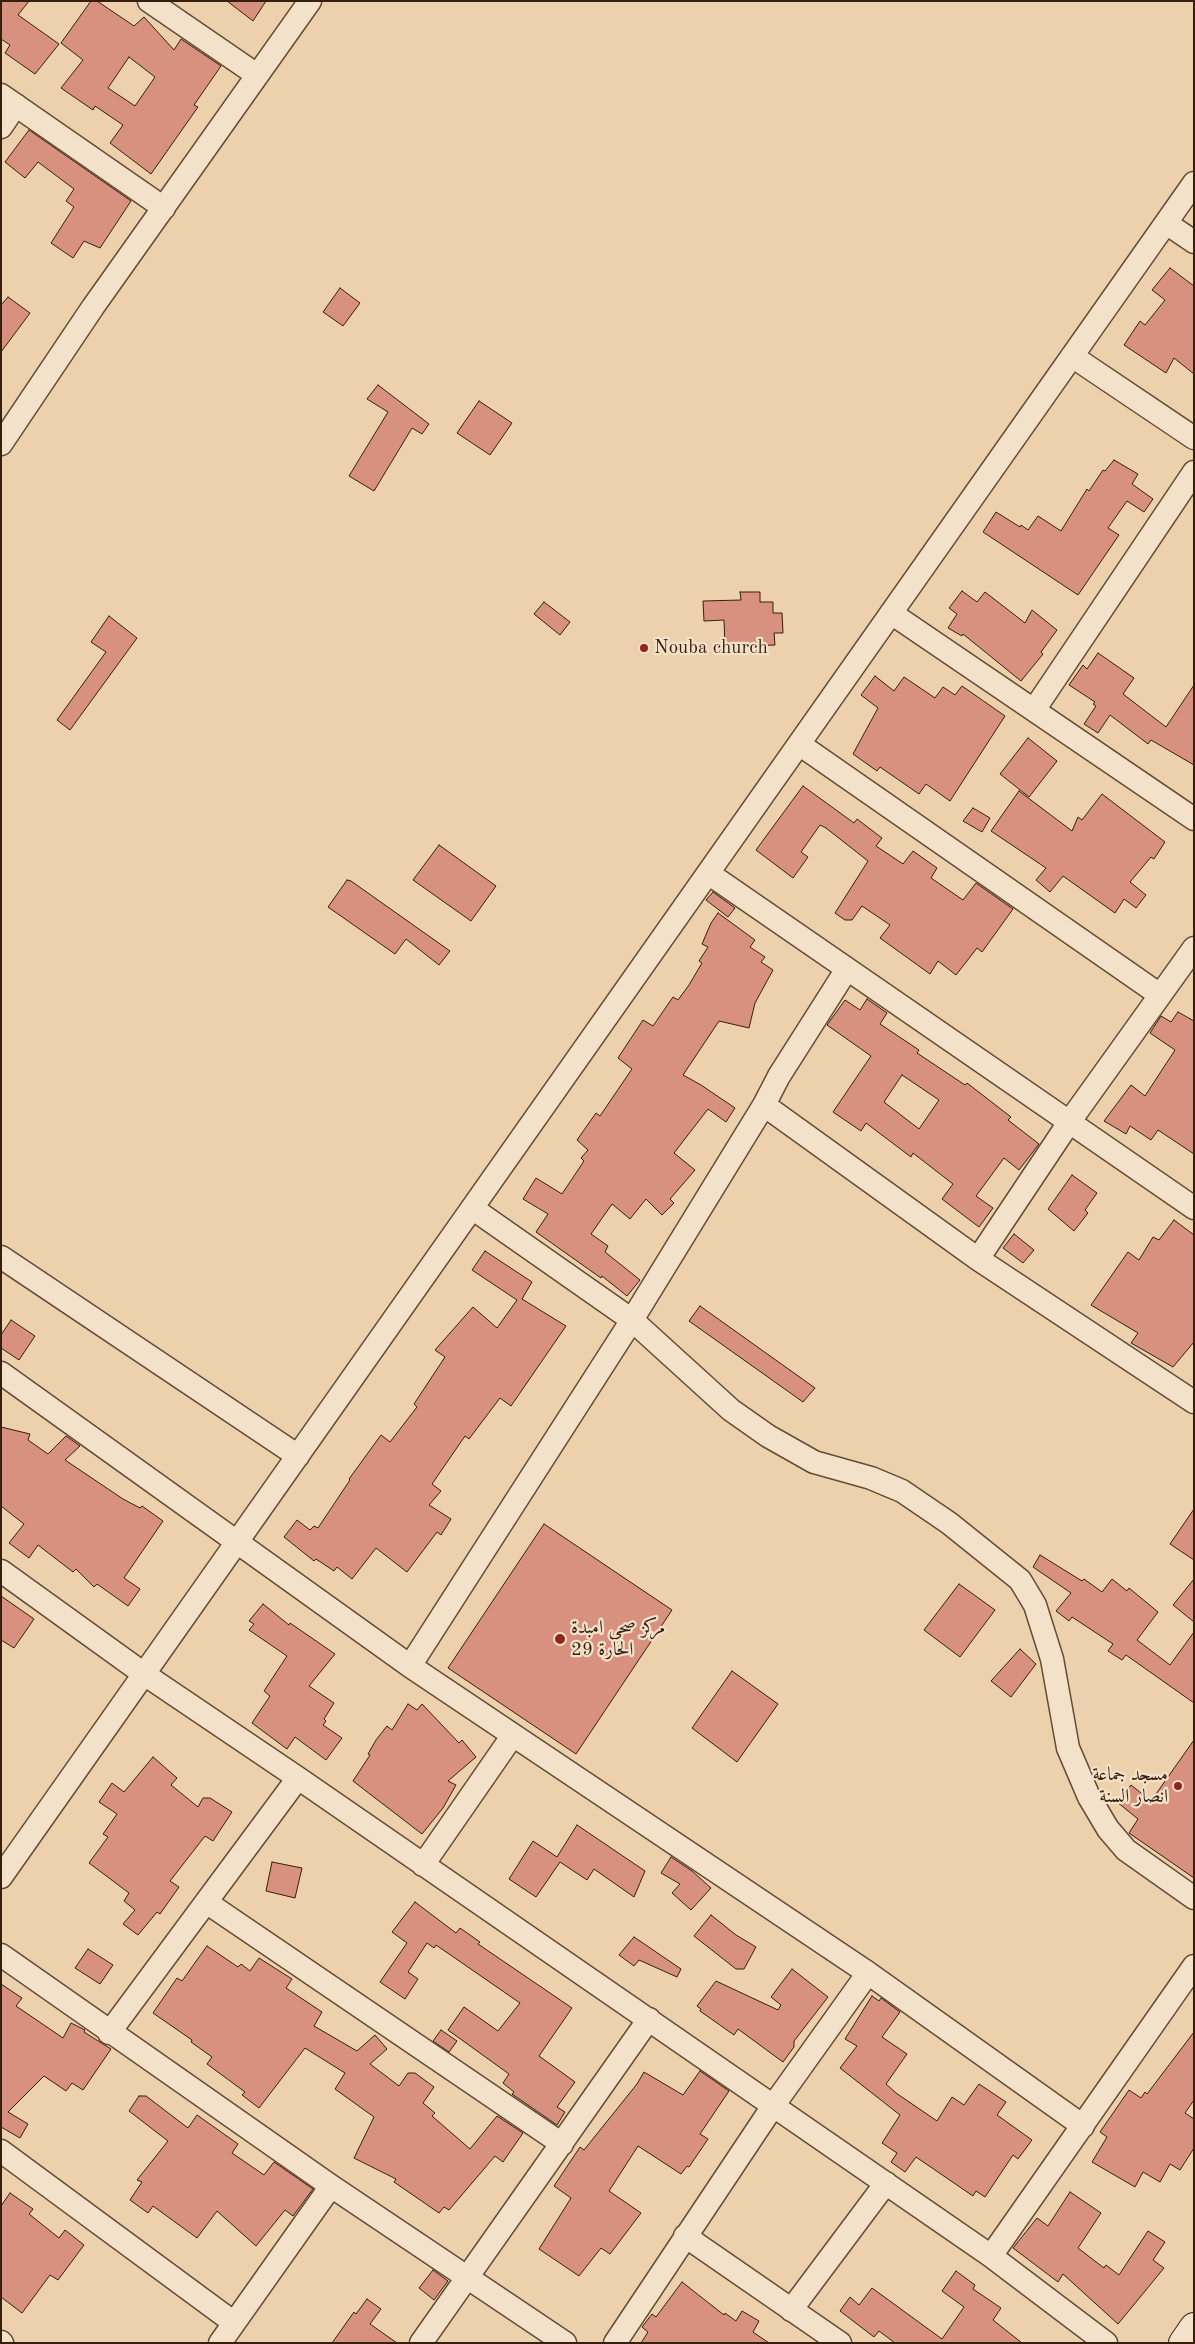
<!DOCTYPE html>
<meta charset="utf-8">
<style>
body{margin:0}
#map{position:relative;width:1195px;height:2344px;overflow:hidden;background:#ecd1ac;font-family:"Old Standard TT",serif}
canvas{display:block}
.frame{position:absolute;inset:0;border:2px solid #361f0d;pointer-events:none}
</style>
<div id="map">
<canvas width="1195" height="2344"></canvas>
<div class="frame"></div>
</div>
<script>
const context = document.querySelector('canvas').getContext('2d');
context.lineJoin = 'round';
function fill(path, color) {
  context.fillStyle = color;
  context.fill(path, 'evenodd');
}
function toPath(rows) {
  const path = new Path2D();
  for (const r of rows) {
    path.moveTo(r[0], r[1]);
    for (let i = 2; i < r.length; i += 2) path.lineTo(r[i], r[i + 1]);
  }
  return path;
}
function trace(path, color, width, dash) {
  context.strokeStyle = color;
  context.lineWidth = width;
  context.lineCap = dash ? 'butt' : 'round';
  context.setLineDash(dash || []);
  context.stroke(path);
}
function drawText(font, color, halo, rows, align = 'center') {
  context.font = font + ' "Old Standard TT",Amiri,serif';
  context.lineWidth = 4.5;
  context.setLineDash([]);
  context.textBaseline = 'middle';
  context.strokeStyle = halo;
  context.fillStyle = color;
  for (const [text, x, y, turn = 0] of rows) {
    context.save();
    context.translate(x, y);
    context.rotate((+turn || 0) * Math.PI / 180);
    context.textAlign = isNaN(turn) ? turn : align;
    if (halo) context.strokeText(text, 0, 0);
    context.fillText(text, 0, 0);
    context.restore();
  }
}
const building = toPath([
 [1,1,29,1,18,15,59,44,35,74,5,53,10,45,1,39,1,1],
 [91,1,97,1,134,26,144,17,174,50,181,39,221,66,194,105,198,107,151,174,110,143,123,125,95,106,93,110,61,88,83,60,61,43,91,1],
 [129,57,155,77,135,106,108,88,129,57],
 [227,1,266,1,253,21,227,1],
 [29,130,131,201,100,248,84,241,73,258,51,243,74,207,66,201,74,189,38,162,25,178,5,162,29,130],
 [1170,268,1194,286,1194,374,1174,358,1166,373,1124,345,1140,321,1145,325,1165,300,1152,290,1170,268],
 [340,288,360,303,343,326,323,312,340,288],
 [8,297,30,313,1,352,1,305,8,297],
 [378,385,429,424,422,434,412,428,374,491,349,476,388,412,367,399,378,385],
 [479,401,512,423,490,455,457,433,479,401],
 [1114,460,1138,474,1132,484,1153,499,1144,512,1127,501,1108,528,1119,535,1078,595,983,532,996,512,1020,527,1021,525,1028,530,1038,516,1061,531,1087,489,1089,491,1103,470,1105,471,1114,460],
 [962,591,977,602,985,592,1025,623,1032,610,1057,630,1041,652,1043,654,1021,681,963,634,962,636,948,628,957,614,949,608,962,591],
 [740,592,760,592,760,602,773,602,773,613,782,613,783,633,774,633,775,645,725,647,724,620,704,621,703,601,741,600,740,592],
 [544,602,570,622,560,635,534,614,544,602],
 [109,616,137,638,70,730,57,720,106,652,91,642,109,616],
 [1098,653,1134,678,1123,694,1166,727,1194,685,1194,765,1151,740,1148,744,1110,715,1098,733,1084,724,1096,706,1093,704,1095,702,1069,685,1083,665,1087,669,1098,653],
 [875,676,894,691,904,677,935,698,943,687,955,695,962,686,1005,716,950,801,926,784,919,794,880,767,877,771,853,754,878,708,861,695,875,676],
 [1028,738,1057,761,1029,797,1000,774,1028,738],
 [803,786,854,823,857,819,882,838,876,846,903,864,913,851,937,868,931,878,963,900,976,883,1013,909,982,952,977,948,956,975,938,961,930,974,880,938,890,925,862,906,852,920,845,920,835,913,868,861,826,828,820,825,801,852,808,857,793,878,756,850,803,786],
 [1019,791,1072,831,1078,817,1082,820,1102,794,1165,842,1154,859,1151,857,1130,882,1146,895,1136,908,1124,899,1115,913,1063,876,1050,892,1036,880,1046,868,991,831,1019,791],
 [973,808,990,818,982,832,963,821,973,808],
 [439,845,496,886,471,921,413,880,439,845],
 [347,880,351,881,450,951,439,965,406,939,395,954,328,907,347,880],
 [713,892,735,908,728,917,706,900,713,892],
 [718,913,755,940,750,947,765,957,761,962,773,970,755,1003,749,1028,719,1021,683,1075,701,1085,735,1108,726,1122,708,1109,674,1153,695,1170,670,1199,674,1203,662,1215,646,1199,630,1219,612,1204,591,1234,608,1246,605,1252,640,1280,627,1296,602,1276,601,1278,536,1232,548,1214,523,1199,536,1178,562,1194,584,1161,581,1158,588,1150,577,1140,596,1113,600,1116,632,1069,618,1058,643,1020,653,1026,673,997,678,1000,689,985,702,963,699,961,708,947,702,944,711,923,718,913],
 [867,999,887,1013,880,1024,919,1050,917,1053,965,1085,967,1083,1011,1117,1008,1120,1039,1144,1019,1170,1004,1158,976,1196,993,1208,979,1227,942,1199,953,1184,913,1153,911,1157,866,1123,861,1131,833,1112,871,1056,827,1025,845,1000,860,1010,867,999],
 [902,1075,939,1100,919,1129,884,1102,902,1075],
 [1178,1012,1194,1021,1194,1154,1158,1130,1151,1140,1130,1126,1126,1134,1104,1121,1131,1085,1145,1096,1175,1050,1150,1033,1161,1016,1171,1022,1178,1012],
 [1072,1175,1097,1193,1085,1210,1088,1213,1074,1231,1048,1209,1072,1175],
 [1174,1220,1194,1235,1194,1342,1173,1367,1131,1343,1138,1333,1091,1305,1128,1252,1139,1260,1153,1237,1159,1240,1174,1220],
 [1014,1234,1034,1250,1023,1263,1003,1248,1014,1234],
 [485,1251,532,1282,522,1299,566,1326,511,1406,500,1398,469,1439,465,1436,432,1484,441,1491,429,1505,451,1519,441,1535,437,1532,407,1572,376,1548,352,1579,337,1567,334,1571,316,1559,314,1561,284,1537,297,1520,310,1530,314,1526,318,1528,350,1480,349,1479,381,1435,390,1442,417,1407,414,1404,445,1357,435,1350,473,1307,497,1328,517,1300,472,1270,485,1251],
 [700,1306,815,1388,803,1402,689,1321,700,1306],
 [11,1320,35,1336,19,1360,1,1348,1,1335,11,1320],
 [1,1427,30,1434,28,1440,48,1454,66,1436,80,1446,65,1460,123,1499,140,1508,142,1506,163,1521,124,1578,140,1589,128,1606,97,1584,94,1587,76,1569,73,1572,38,1545,29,1558,9,1543,24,1524,1,1506,1,1427],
 [1194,1509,1194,1560,1170,1544,1194,1509],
 [544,1524,672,1610,576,1754,448,1668,544,1524],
 [1040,1555,1082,1581,1084,1579,1102,1592,1112,1579,1127,1591,1129,1588,1158,1612,1137,1640,1170,1665,1194,1632,1194,1703,1126,1655,1122,1660,1108,1651,1113,1644,1072,1617,1069,1621,1056,1611,1071,1593,1033,1567,1040,1555],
 [1194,1579,1194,1622,1173,1605,1194,1579],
 [959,1584,995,1610,960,1657,924,1630,959,1584],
 [1,1596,34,1619,14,1648,1,1640,1,1596],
 [263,1604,289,1625,290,1623,335,1654,309,1686,334,1703,324,1719,326,1721,323,1725,342,1738,326,1760,295,1737,287,1749,252,1723,270,1696,264,1691,287,1656,249,1630,254,1624,249,1621,263,1604],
 [1020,1649,1036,1664,1011,1697,991,1681,1020,1649],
 [732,1671,778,1704,737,1762,692,1728,732,1671],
 [408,1704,417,1710,422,1704,459,1743,462,1740,476,1757,448,1781,456,1785,443,1808,422,1834,353,1781,370,1755,368,1754,376,1740,387,1726,392,1730,408,1704],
 [1194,1740,1194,1878,1129,1833,1138,1819,1117,1802,1131,1785,1151,1801,1194,1740],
 [153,1757,177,1778,171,1785,198,1807,203,1798,210,1798,232,1812,213,1841,205,1836,170,1881,179,1887,160,1914,157,1912,138,1935,123,1924,135,1910,124,1901,129,1893,89,1863,108,1837,103,1834,117,1814,99,1802,112,1783,124,1792,153,1757],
 [577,1825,645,1871,634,1897,594,1869,587,1880,560,1862,536,1897,509,1879,533,1841,557,1857,577,1825],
 [671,1857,692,1871,711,1888,691,1910,672,1893,680,1884,661,1873,671,1857],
 [272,1862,302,1868,295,1898,266,1891,272,1862],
 [415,1902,456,1933,460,1928,480,1942,478,1944,572,2008,539,2056,575,2082,557,2107,565,2112,557,2125,512,2094,514,2092,503,2083,509,2074,448,2030,464,2007,498,2031,520,2003,436,1945,434,1948,427,1943,408,1972,418,1979,405,1999,380,1982,407,1943,392,1932,415,1902],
 [711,1915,736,1935,756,1947,744,1969,736,1969,694,1936,711,1915],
 [634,1937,681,1969,677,1977,639,1960,634,1966,619,1955,634,1937],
 [207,1946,238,1967,241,1964,250,1971,259,1958,292,1979,286,1988,322,2012,314,2026,357,2051,375,2035,387,2049,370,2064,399,2086,408,2073,415,2073,434,2087,423,2103,435,2113,432,2116,470,2149,497,2116,523,2133,503,2162,495,2156,449,2210,444,2207,439,2213,394,2182,396,2179,354,2158,374,2117,335,2089,345,2073,305,2048,259,2108,242,2095,245,2092,207,2064,212,2057,191,2042,192,2040,153,2013,177,1978,182,1981,207,1946],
 [88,1949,113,1965,100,1984,75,1968,88,1949],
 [792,1969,828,1997,794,2041,794,2047,783,2062,738,2029,734,2035,700,2011,701,2009,697,2006,716,1981,778,2010,781,2005,771,1997,792,1969],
 [1,1984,22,1998,16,2006,63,2038,71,2023,85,2030,84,2032,111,2049,83,2090,72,2083,66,2091,44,2076,8,2112,28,2124,20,2138,1,2127,1,1984],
 [872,1996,879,2001,881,1998,900,2012,882,2037,907,2054,886,2084,896,2093,937,2121,952,2097,964,2105,979,2084,1006,2102,997,2115,1032,2140,1018,2159,1013,2155,985,2197,976,2191,973,2196,916,2157,905,2172,891,2162,897,2153,882,2143,900,2115,840,2068,857,2046,845,2039,872,1996],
 [441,2030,457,2041,449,2052,433,2041,441,2030],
 [1194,2032,1194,2100,1185,2113,1194,2119,1194,2148,1180,2170,1170,2164,1160,2182,1143,2172,1135,2187,1092,2162,1107,2137,1100,2132,1129,2090,1141,2098,1145,2092,1147,2094,1194,2032],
 [700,2071,729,2091,700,2134,708,2139,689,2167,687,2166,681,2174,638,2146,609,2191,641,2213,610,2254,601,2248,579,2276,539,2249,571,2198,554,2186,580,2147,584,2150,637,2084,644,2072,683,2095,700,2071],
 [139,2096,146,2096,188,2128,197,2115,238,2144,232,2153,264,2175,274,2162,313,2189,293,2216,285,2210,256,2246,217,2211,197,2238,153,2206,148,2213,130,2200,142,2182,137,2180,168,2141,129,2111,139,2096],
 [1070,2192,1101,2213,1078,2248,1104,2268,1106,2265,1119,2275,1148,2231,1165,2242,1153,2260,1164,2268,1118,2324,1063,2274,1058,2282,1013,2248,1037,2218,1048,2226,1070,2192],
 [10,2193,33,2209,29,2214,59,2238,65,2230,84,2245,58,2280,50,2275,22,2313,1,2297,1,2206,10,2193],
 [433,2270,448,2281,434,2300,419,2288,433,2270],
 [956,2271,975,2285,973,2289,1001,2308,993,2320,1022,2343,895,2343,879,2331,874,2337,840,2311,850,2297,859,2305,872,2288,942,2339,964,2307,942,2291,956,2271],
 [682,2282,724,2315,725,2313,736,2321,742,2311,759,2321,753,2332,769,2343,641,2343,648,2332,642,2327,652,2314,656,2317,682,2282],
 [367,2299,381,2309,370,2324,397,2343,332,2343,354,2312,356,2314,367,2299]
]);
fill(building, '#d8917e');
trace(building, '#361f0d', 1);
const minor = toPath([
 [149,1,257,75],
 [1,95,164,208],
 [1,127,16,105],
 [1166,223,1194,242],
 [1072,356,1194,438],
 [1,444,93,307,310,1],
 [891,613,1194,819],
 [1034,710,1194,472],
 [799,744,1160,995],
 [708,873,1194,1208],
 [847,969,779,1076,764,1105,978,1259,1194,1402],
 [472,1208,632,1320,731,1410,768,1436,814,1462,871,1478,902,1491,949,1523,1020,1580,1035,1605,1052,1659,1068,1748,1089,1797,1108,1829,1126,1850,1194,1898],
 [1,1257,298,1456],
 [978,1259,1070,1121,1194,948],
 [1,1373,410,1666,868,1973,1083,2126],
 [1,1571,144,1674,298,1778,991,2256,1106,2343],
 [410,1666,632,1320,764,1105],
 [423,1865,513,1735],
 [1,1877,1194,183],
 [206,1902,562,2144],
 [1,1955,331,2186,565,2343],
 [109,2033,298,1778],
 [1,2151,233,2322],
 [685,2236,840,2343],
 [991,2256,1194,1966],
 [791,2310,886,2183],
 [1,2342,2,2343],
 [220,2343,331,2186],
 [421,2343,649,2019],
 [615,2343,773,2106,868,1973]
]);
const secondary = toPath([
 [1183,2343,1194,2327]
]);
trace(minor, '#644c35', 25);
trace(secondary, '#361f0d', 30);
trace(minor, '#f3e1c9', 22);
trace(secondary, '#f3e1c9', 28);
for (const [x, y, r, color] of [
 [644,648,5,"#8f2418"],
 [560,1639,6,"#8f2418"],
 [1178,1786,5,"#8f2418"]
]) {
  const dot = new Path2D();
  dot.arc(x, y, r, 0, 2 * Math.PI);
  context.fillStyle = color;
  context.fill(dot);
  trace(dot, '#f3e1c9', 2);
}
drawText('19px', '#361f0d', '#f3e1c9', [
 ["Nouba church",654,648],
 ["مركز صحي امبدة",571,1628],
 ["الحارة 29",571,1650],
 ["مسجد جماعة",1168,1775,"right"],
 ["انصار السنة",1168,1797,"right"]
], 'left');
</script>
